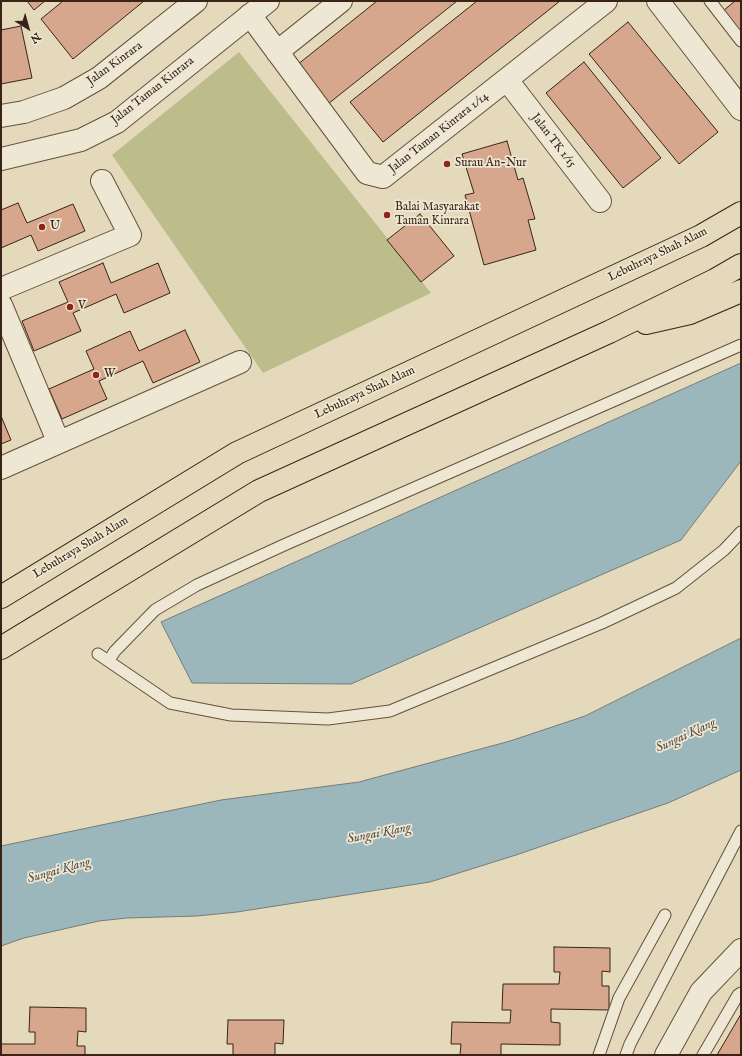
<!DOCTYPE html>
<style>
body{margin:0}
#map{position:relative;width:742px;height:1056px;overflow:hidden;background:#e4dabb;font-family:"IM FELL English",serif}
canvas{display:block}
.frame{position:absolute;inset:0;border:2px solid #392316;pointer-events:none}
.north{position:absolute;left:8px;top:8px;width:40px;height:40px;-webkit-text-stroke:3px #ede7d3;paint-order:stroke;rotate:143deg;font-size:11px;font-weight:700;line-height:16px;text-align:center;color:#392316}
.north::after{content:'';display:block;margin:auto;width:14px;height:18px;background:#392316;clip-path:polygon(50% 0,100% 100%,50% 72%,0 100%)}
</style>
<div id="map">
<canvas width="742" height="1056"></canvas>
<div class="frame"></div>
<div class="north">N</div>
</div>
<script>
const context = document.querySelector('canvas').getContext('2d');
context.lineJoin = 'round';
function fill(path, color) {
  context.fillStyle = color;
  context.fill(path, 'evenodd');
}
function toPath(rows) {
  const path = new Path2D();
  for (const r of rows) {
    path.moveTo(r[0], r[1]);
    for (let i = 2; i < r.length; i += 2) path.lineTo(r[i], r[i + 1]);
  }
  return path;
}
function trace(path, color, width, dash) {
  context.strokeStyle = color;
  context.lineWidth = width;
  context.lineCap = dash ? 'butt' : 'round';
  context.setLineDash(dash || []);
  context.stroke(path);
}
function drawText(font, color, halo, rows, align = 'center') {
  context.font = font + ' "IM FELL English",serif';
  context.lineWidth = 3.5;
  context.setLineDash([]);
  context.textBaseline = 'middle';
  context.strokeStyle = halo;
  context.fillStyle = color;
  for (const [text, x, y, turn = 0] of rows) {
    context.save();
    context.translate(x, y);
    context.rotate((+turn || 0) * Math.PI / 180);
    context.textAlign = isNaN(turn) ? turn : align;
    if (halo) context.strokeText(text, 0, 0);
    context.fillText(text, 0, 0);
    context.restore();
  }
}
fill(toPath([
 [239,52,431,293,263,373,112,155]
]), '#bcbd8b');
const water = toPath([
 [741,363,741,461,681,540,351,684,192,683,161,622,741,363],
 [741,638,741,770,668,803,516,855,430,882,237,912,197,916,127,918,99,921,24,938,1,946,1,846,221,800,359,782,510,741,585,716,741,638]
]);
fill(water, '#9bb7bc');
trace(water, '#747c7a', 1);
const building = toPath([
 [27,1,45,1,34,10,27,1],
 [63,1,144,1,73,59,41,19,63,1],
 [377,1,457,1,328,104,297,65,377,1],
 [477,1,560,1,383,142,350,102,477,1],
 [735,1,741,1,741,34,723,11,735,1],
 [628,22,718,132,679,164,589,54,628,22],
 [21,26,32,78,1,84,1,30,21,26],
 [584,62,661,158,623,188,546,93,584,62],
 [507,141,518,180,523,178,535,219,528,220,536,250,484,265,465,195,474,193,462,154,507,141],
 [18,203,27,223,73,204,85,231,38,251,31,235,1,248,1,210,18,203],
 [420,214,454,256,421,282,387,240,420,214],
 [103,263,111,283,158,263,170,293,124,313,116,294,73,313,81,331,34,351,22,321,68,302,59,282,103,263],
 [185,330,200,362,153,383,143,361,99,381,107,399,62,419,49,389,94,369,86,351,130,331,139,351,185,330],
 [1,416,11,440,1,444,1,416],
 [554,947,610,948,610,972,602,971,602,986,609,986,609,1010,551,1009,551,1022,560,1023,560,1045,501,1044,501,1055,460,1055,461,1044,451,1044,452,1022,510,1023,511,1010,502,1010,503,984,559,984,560,972,554,972,554,947],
 [30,1007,86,1008,86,1032,78,1031,77,1046,85,1046,85,1055,1,1055,1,1044,35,1044,35,1032,29,1032,30,1007],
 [741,1014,741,1055,717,1055,741,1014],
 [228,1020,284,1020,283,1044,275,1043,275,1055,233,1055,233,1044,227,1044,228,1020]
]);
fill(building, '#d7a78d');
trace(building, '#392316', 1);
const service = toPath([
 [710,1,741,41],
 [98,654,170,703,231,715,328,719,390,711,602,623,676,588,724,550,741,532],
 [109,660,115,651,155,610,197,585,284,545,741,345],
 [599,1055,619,998,665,915],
 [626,1055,630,1044,741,831],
 [703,1055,738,995,741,993]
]);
const minor = toPath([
 [658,1,741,109],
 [250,15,367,173,383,177,606,1],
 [277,52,341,1],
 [507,80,600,201],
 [1,116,24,112,64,98,99,78,196,1],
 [1,289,130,235,102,181],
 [1,305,58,441],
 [1,468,240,362],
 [666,1055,701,992,741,950]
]);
const tertiary = toPath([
 [1,159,81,140,117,122,268,1]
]);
const motorway = toPath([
 [646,323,690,313,741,291],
 [1,597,237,453,701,236,741,213],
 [1,648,259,491,609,332,715,280,741,265]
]);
trace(service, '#64513f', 13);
trace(minor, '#64513f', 24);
trace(tertiary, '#64513f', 24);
trace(motorway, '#392316', 24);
trace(service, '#ede7d3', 11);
trace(minor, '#ede7d3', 22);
trace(tertiary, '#ede7d3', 22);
trace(motorway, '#e4dabb', 22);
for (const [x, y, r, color] of [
 [447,164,4,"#8f2418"],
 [387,215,4,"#8f2418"],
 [42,227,4,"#8f2418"],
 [70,307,4,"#8f2418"],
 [96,375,4,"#8f2418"]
]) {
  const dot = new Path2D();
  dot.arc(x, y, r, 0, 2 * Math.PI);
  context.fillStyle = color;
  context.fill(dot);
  trace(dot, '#ede7d3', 1.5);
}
drawText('12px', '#392316', '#ede7d3', [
 ["Jalan Kinrara",115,64,-36],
 ["Jalan Taman Kinrara",153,91,-38],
 ["Jalan Taman Kinrara 1/14",439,133,-38],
 ["Jalan TK 1/15",553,141,52],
 ["Lebuhraya Shah Alam",658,255,-26],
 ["Lebuhraya Shah Alam",365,393,-25],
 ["Lebuhraya Shah Alam",81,548,-31]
]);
drawText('12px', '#392316', '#ede7d3', [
 ["Surau An-Nur",455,164],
 ["Balai Masyarakat",395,208],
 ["Taman Kinrara",395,222],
 ["U",50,227],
 ["V",78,307],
 ["W",104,375]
], 'left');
drawText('italic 13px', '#564f48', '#ede7d3', [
 ["Sungai Klang",686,736,-25],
 ["Sungai Klang",379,834,-11],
 ["Sungai Klang",59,871,-16]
]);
</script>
